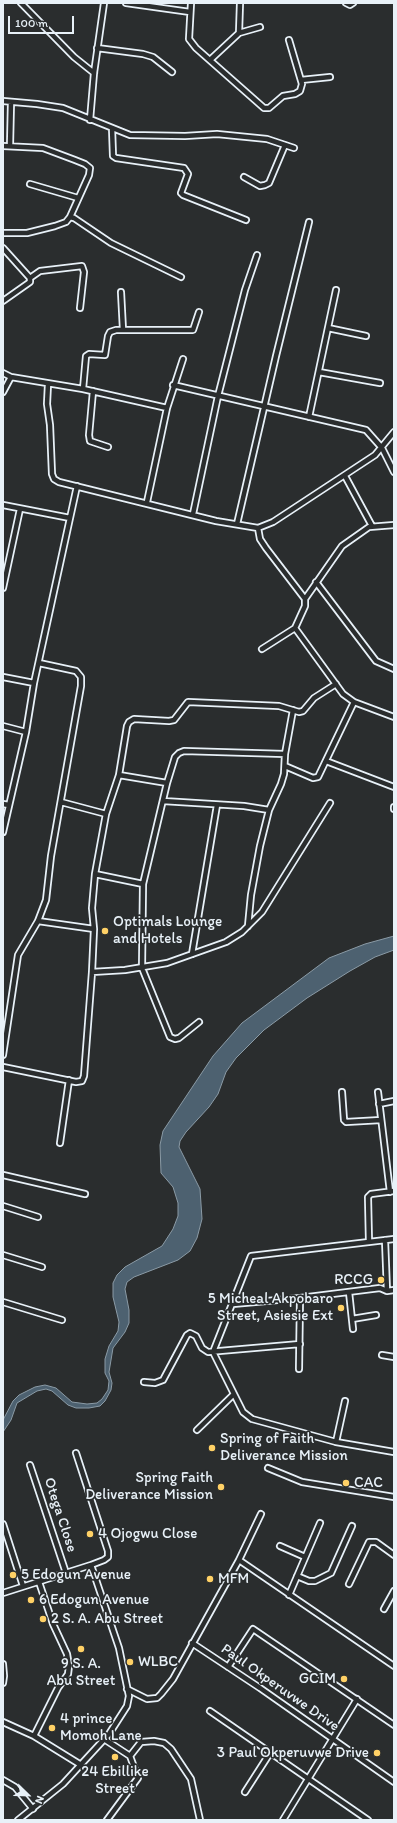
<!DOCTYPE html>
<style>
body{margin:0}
#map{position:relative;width:397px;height:1823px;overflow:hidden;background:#2a2d2e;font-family:Itim,sans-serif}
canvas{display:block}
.frame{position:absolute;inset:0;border:4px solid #e8f1f8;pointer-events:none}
.north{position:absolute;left:8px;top:1775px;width:40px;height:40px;-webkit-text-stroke:3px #2a2d2e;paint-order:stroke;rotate:113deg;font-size:11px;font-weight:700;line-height:16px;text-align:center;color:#e8f1f8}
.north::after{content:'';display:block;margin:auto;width:14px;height:18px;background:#e8f1f8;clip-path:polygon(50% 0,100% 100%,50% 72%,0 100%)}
.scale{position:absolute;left:8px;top:16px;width:66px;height:18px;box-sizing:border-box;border:2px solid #e8f1f8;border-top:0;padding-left:5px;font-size:12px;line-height:14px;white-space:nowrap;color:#e8f1f8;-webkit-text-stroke:3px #2a2d2e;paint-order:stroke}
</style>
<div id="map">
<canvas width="397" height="1823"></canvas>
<div class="frame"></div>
<div class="north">N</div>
<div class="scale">100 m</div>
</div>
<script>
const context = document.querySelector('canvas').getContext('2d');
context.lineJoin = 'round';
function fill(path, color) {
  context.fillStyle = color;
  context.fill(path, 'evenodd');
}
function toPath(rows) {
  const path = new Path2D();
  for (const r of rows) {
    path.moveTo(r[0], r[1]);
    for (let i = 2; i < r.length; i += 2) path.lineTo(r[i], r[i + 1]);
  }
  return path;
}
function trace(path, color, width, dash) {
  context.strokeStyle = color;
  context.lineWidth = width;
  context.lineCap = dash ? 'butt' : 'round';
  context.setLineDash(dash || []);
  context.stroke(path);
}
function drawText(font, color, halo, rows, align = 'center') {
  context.font = font + ' Itim,sans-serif';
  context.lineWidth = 3.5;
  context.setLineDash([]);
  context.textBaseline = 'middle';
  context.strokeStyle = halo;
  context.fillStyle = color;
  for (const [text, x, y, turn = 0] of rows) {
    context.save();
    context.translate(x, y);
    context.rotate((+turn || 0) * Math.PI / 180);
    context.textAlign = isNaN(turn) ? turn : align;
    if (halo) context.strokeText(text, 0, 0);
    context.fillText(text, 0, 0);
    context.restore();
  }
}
const water = toPath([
 [394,936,394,950,375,957,350,971,307,998,264,1030,236,1058,226,1072,218,1094,209,1107,186,1132,180,1141,179,1147,200,1189,202,1219,197,1238,190,1251,178,1260,134,1277,127,1282,125,1289,129,1310,129,1323,125,1332,113,1348,109,1372,112,1383,111,1390,105,1401,100,1406,89,1408,76,1408,68,1405,52,1391,46,1389,37,1391,17,1403,11,1420,3,1432,3,1420,13,1401,19,1395,35,1387,45,1385,56,1388,72,1402,87,1404,97,1403,102,1399,108,1390,109,1381,105,1373,105,1359,109,1346,118,1331,119,1322,113,1297,113,1283,117,1275,125,1267,162,1246,173,1229,178,1216,178,1203,173,1187,161,1173,160,1145,163,1131,213,1056,242,1023,329,958,365,944,394,936]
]);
fill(water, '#4d6170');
trace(water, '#8b9ba6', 1);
const minor = toPath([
 [21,3,74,57,94,73],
 [126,3,190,12],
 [191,3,189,39,196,48,264,108,269,108,283,96,295,94,300,91,302,84,289,40],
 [346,3,350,5,353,3],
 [239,33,260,27],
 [97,48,143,54,153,57,172,72],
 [210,60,239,33,240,3],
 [301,80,330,77],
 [3,101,37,104,63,108,130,135,185,136,217,134,267,139,294,148],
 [90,120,94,73,104,3],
 [112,128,113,156,116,158,184,168,188,174,181,193,183,195,246,220],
 [3,146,43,148,75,160,85,164,90,168,89,175,70,217],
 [10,146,11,102],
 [244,177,260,186,265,185,269,183,285,145],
 [30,184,78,198],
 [3,233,27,233,55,226,66,222,70,217,74,218,111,243,181,277],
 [3,248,30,278],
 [121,292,123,330],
 [3,301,30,282,30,278,40,271,82,266,84,272,80,308],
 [328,328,366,336],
 [319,372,380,383],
 [3,373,11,377,83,389,167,408],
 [48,384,47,404,50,425,52,474,54,479,59,482,216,521,258,528,273,522,375,455,394,432],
 [173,385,366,430,382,448,394,472],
 [83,389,86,356,89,354,105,355,108,336,110,332,116,330,193,330,199,312],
 [93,391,89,435,90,441,108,447],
 [3,392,11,377],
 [309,417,336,290],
 [345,476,372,526],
 [147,502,167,408,183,359],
 [3,505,70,518],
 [193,514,218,396,245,290,257,255],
 [237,524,276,356,309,222],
 [258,528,260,539,266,548,305,599,305,606,295,628,343,694,354,702,394,717],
 [316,582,376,661,394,669],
 [3,588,20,509],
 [305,599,342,546,369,527,394,525],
 [262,649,295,628],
 [3,677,34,683],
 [3,726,26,732],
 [326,761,394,787],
 [285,766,313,778,318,777,354,702],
 [119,775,167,783],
 [163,801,244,806,269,810],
 [61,802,106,814],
 [3,804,9,805],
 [394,807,394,809],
 [3,832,26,732,34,683,77,486],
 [95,874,143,884],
 [38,921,94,929],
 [248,926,251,895,260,846,269,810,281,784,284,774,285,754,293,710],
 [192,954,217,805],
 [92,972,94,929,92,908,95,874,106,814,119,775,127,726,129,722,134,719,169,721,174,720,188,702,279,706,299,712,303,711,314,698,336,684],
 [199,1022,179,1038,175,1039,170,1037,142,968,143,884,167,783,175,757,179,753,184,751,285,754],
 [3,1055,18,955,38,921,46,900,51,856,81,686,81,677,76,671,39,663],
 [3,1067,76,1082,82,1081,84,1076,92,972,125,970,167,963,226,942,242,932,262,912,330,803],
 [342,1092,344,1120,346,1122,381,1120],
 [378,1092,390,1192],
 [379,1104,394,1101],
 [60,1143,69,1080],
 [3,1175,85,1194],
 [3,1206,38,1217],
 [394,1239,251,1256,213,1352,243,1412,252,1419,336,1442,394,1452],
 [385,1240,387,1291],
 [369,1242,368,1197,371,1194,394,1191],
 [3,1255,42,1267],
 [349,1292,353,1329],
 [3,1302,62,1320],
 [233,1304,300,1298],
 [352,1319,376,1315],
 [382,1355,394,1357],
 [299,1369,300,1298,380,1288,387,1291,394,1290],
 [144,1382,155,1383,163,1380,187,1335,190,1333,196,1336,202,1348,208,1352,300,1344],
 [197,1430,234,1394],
 [336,1442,345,1401],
 [30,1465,66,1573],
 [268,1468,302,1482,394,1497],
 [3,1524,23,1586],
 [280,1546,305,1557],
 [239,1560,261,1514],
 [297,1576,309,1581,315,1581,331,1573,352,1526],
 [349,1584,369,1542,376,1542,394,1555],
 [3,1593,91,1565,104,1560,108,1557,108,1551,76,1453],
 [289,1595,320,1523],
 [384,1609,394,1591],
 [192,1643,260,1688,394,1782],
 [3,1664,4,1676,3,1683],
 [228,1667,253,1629,394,1725],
 [127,1689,147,1699,157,1698,161,1694,173,1679,239,1560,394,1666],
 [210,1711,368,1820],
 [3,1722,34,1736,81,1765],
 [34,1736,58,1688,68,1674,69,1666,67,1654,53,1624,39,1582],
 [104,1739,130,1756,138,1778,107,1820],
 [130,1756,141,1742,154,1741,164,1743,171,1749,191,1779,200,1820],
 [3,1780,15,1787,33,1809],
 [245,1792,270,1753],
 [18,1820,63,1784,109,1734,127,1706,129,1696,119,1648,91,1565],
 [283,1820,357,1699]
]);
trace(minor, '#e8f1f8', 8);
trace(minor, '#2a2d2e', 4.5);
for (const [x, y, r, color] of [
 [105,931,4,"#ffd166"],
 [381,1280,4,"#ffd166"],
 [341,1308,4,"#ffd166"],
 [212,1448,4,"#ffd166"],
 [346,1483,4,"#ffd166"],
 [221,1487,4,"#ffd166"],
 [90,1534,4,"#ffd166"],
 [13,1575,4,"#ffd166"],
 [210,1579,4,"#ffd166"],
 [31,1600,4,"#ffd166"],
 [43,1619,4,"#ffd166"],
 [81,1649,4,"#ffd166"],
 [130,1662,4,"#ffd166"],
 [344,1679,4,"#ffd166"],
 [52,1728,4,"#ffd166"],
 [377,1753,4,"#ffd166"],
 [115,1757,4,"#ffd166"]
]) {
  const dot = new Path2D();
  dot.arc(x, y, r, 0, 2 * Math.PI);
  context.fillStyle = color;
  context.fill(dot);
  trace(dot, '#2a2d2e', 1.5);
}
drawText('15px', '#e8f1f8', '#2a2d2e', [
 ["Optimals Lounge",113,922],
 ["and Hotels",113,939],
 ["RCCG",373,1280,"right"],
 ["5 Micheal Akpobaro",333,1299,"right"],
 ["Street, Asiesie Ext",333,1316,"right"],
 ["Spring of Faith",220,1439],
 ["Deliverance Mission",220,1456],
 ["Spring Faith",213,1478,"right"],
 ["Deliverance Mission",213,1495,"right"],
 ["CAC",354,1483],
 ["4 Ojogwu Close",98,1534],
 ["5 Edogun Avenue",21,1575],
 ["MFM",218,1579],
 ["6 Edogun Avenue",39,1600],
 ["2 S. A. Abu Street",51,1619],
 ["WLBC",138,1662],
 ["9 S. A.",81,1664,"center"],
 ["Abu Street",81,1681,"center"],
 ["GCIM",336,1679,"right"],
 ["4 prince",60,1719],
 ["Momoh Lane",60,1736],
 ["3 Paul Okperuvwe Drive",369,1753,"right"],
 ["24 Ebillike",115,1772,"center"],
 ["Street",115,1789,"center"]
], 'left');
drawText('15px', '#e8f1f8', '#2a2d2e', [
 ["Otega Close",60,1515,72],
 ["Paul Okperuvwe Drive",280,1688,35]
]);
</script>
